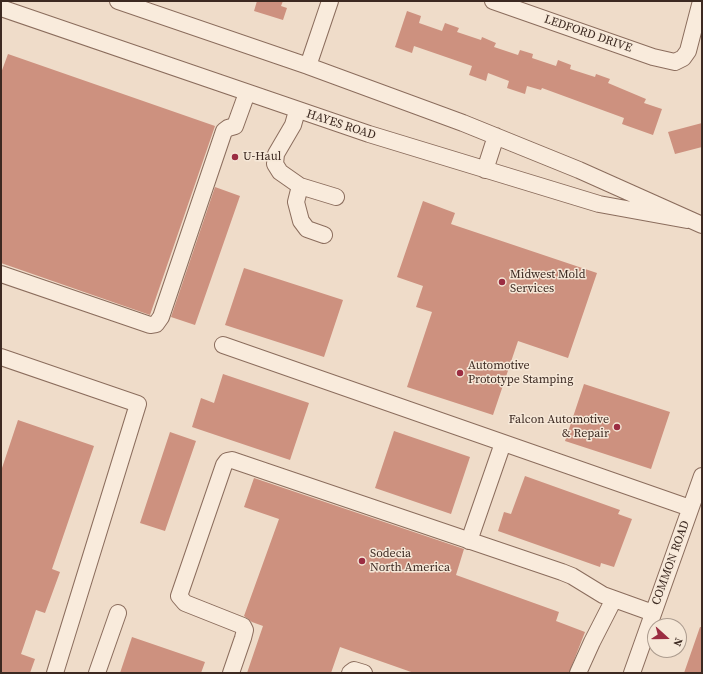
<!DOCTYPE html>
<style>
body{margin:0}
#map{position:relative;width:703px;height:674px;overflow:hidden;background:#efdcc9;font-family:"Source Serif 4",serif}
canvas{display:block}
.frame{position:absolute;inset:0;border:2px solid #3c2921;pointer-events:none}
.north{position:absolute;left:647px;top:618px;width:40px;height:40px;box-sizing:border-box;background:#f6e8d8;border:1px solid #ac9c8f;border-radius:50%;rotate:111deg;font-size:11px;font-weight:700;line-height:16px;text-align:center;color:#3c2921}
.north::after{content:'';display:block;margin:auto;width:14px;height:18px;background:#9b2d42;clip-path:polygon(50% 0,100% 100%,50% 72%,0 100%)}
</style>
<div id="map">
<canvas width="703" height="674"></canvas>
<div class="frame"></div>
<div class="north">N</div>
</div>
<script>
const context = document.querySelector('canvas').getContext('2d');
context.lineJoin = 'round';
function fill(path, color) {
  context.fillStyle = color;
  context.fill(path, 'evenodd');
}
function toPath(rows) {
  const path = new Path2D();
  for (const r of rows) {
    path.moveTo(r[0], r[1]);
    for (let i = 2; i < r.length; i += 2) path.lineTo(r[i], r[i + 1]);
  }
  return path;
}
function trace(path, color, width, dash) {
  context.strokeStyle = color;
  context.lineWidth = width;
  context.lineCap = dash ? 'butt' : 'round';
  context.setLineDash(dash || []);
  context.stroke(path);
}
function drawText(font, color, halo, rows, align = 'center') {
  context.font = font + ' "Source Serif 4",serif';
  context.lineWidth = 3;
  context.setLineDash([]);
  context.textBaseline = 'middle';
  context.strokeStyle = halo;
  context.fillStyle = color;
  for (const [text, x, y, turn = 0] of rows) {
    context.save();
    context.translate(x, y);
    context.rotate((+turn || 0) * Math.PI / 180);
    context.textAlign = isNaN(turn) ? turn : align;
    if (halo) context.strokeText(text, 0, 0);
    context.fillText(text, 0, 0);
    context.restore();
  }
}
fill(toPath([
 [257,1,283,1,281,6,287,8,283,20,254,11],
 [407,11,421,16,419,23,442,31,445,23,459,28,457,32,481,40,482,37,496,43,494,47,518,55,520,50,533,54,532,58,556,66,558,60,571,65,570,69,595,77,596,74,610,79,608,83,646,99,644,103,662,109,653,135,622,124,624,118,542,88,541,90,527,86,525,94,507,88,509,81,488,73,486,81,469,75,472,66,414,46,412,53,395,47],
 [8,54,215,126,150,315,1,263,1,73],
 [702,123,702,147,675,154,668,132],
 [215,187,240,196,195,325,171,317],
 [423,201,455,213,451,224,597,273,568,358,518,341,493,415,407,387,432,312,416,307,423,286,397,277],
 [244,268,343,300,324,357,225,325],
 [223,374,309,403,290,460,192,427,201,398,214,403],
 [584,384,670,412,651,469,565,441],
 [18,420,94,446,52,569,60,572,45,613,36,610,21,654,35,659,30,673,1,673,1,471],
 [394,431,470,457,451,514,375,488],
 [170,432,196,441,165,531,140,523],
 [525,476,620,510,618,514,632,519,614,567,601,563,600,567,498,531,504,512,511,514],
 [254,478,464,549,456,575,559,612,556,621,585,632,569,673,414,673,340,647,331,673,247,673,263,626,252,622,244,616,279,519,244,507],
 [700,627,702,627,702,673,684,673],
 [132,637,205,662,201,673,120,673]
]), '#cd917f');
const minor = toPath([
 [118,1,308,66,463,123,579,170,702,225],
 [493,1,653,57,675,62,683,58,688,51,701,1],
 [1,8,369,134,599,204,687,220],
 [308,66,330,1],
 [297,111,293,125,276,154,275,164,280,172,300,186,296,202,301,221,307,229,324,235],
 [485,170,496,136],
 [300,186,336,197],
 [1,274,150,325,156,324,161,317,224,131,228,128,235,126,247,93],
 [223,345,690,508],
 [1,357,138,404,55,673],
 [469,541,503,443],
 [97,673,118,613],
 [231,673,243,638,245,630,243,626,185,603,179,596,224,465,227,461,232,460,562,572,572,576,603,595,653,613],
 [350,673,354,670,364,673],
 [578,673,592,642,614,599],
 [632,673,702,476]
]);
trace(minor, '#8b6d5d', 18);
trace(minor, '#f9ebdc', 16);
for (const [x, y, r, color] of [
 [235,157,4,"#9b2d42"],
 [502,282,4,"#9b2d42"],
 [460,373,4,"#9b2d42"],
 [617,427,4,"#9b2d42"],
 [362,561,4,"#9b2d42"]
]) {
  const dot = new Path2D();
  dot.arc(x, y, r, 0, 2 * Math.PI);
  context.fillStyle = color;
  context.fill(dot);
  trace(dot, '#f6e8d8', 1.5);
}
drawText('12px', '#3c2921', '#f6e8d8', [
 ["LEDFORD DRIVE",588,34,19],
 ["HAYES ROAD",341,125,18],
 ["COMMON ROAD",671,563,-70]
]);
drawText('12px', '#3c2921', '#f6e8d8', [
 ["U-Haul",243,157],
 ["Midwest Mold",510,275],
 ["Services",510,289],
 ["Automotive",468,366],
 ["Prototype Stamping",468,380],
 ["Falcon Automotive",609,420,"right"],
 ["& Repair",609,434,"right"],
 ["Sodecia",370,554],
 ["North America",370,568]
], 'left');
</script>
